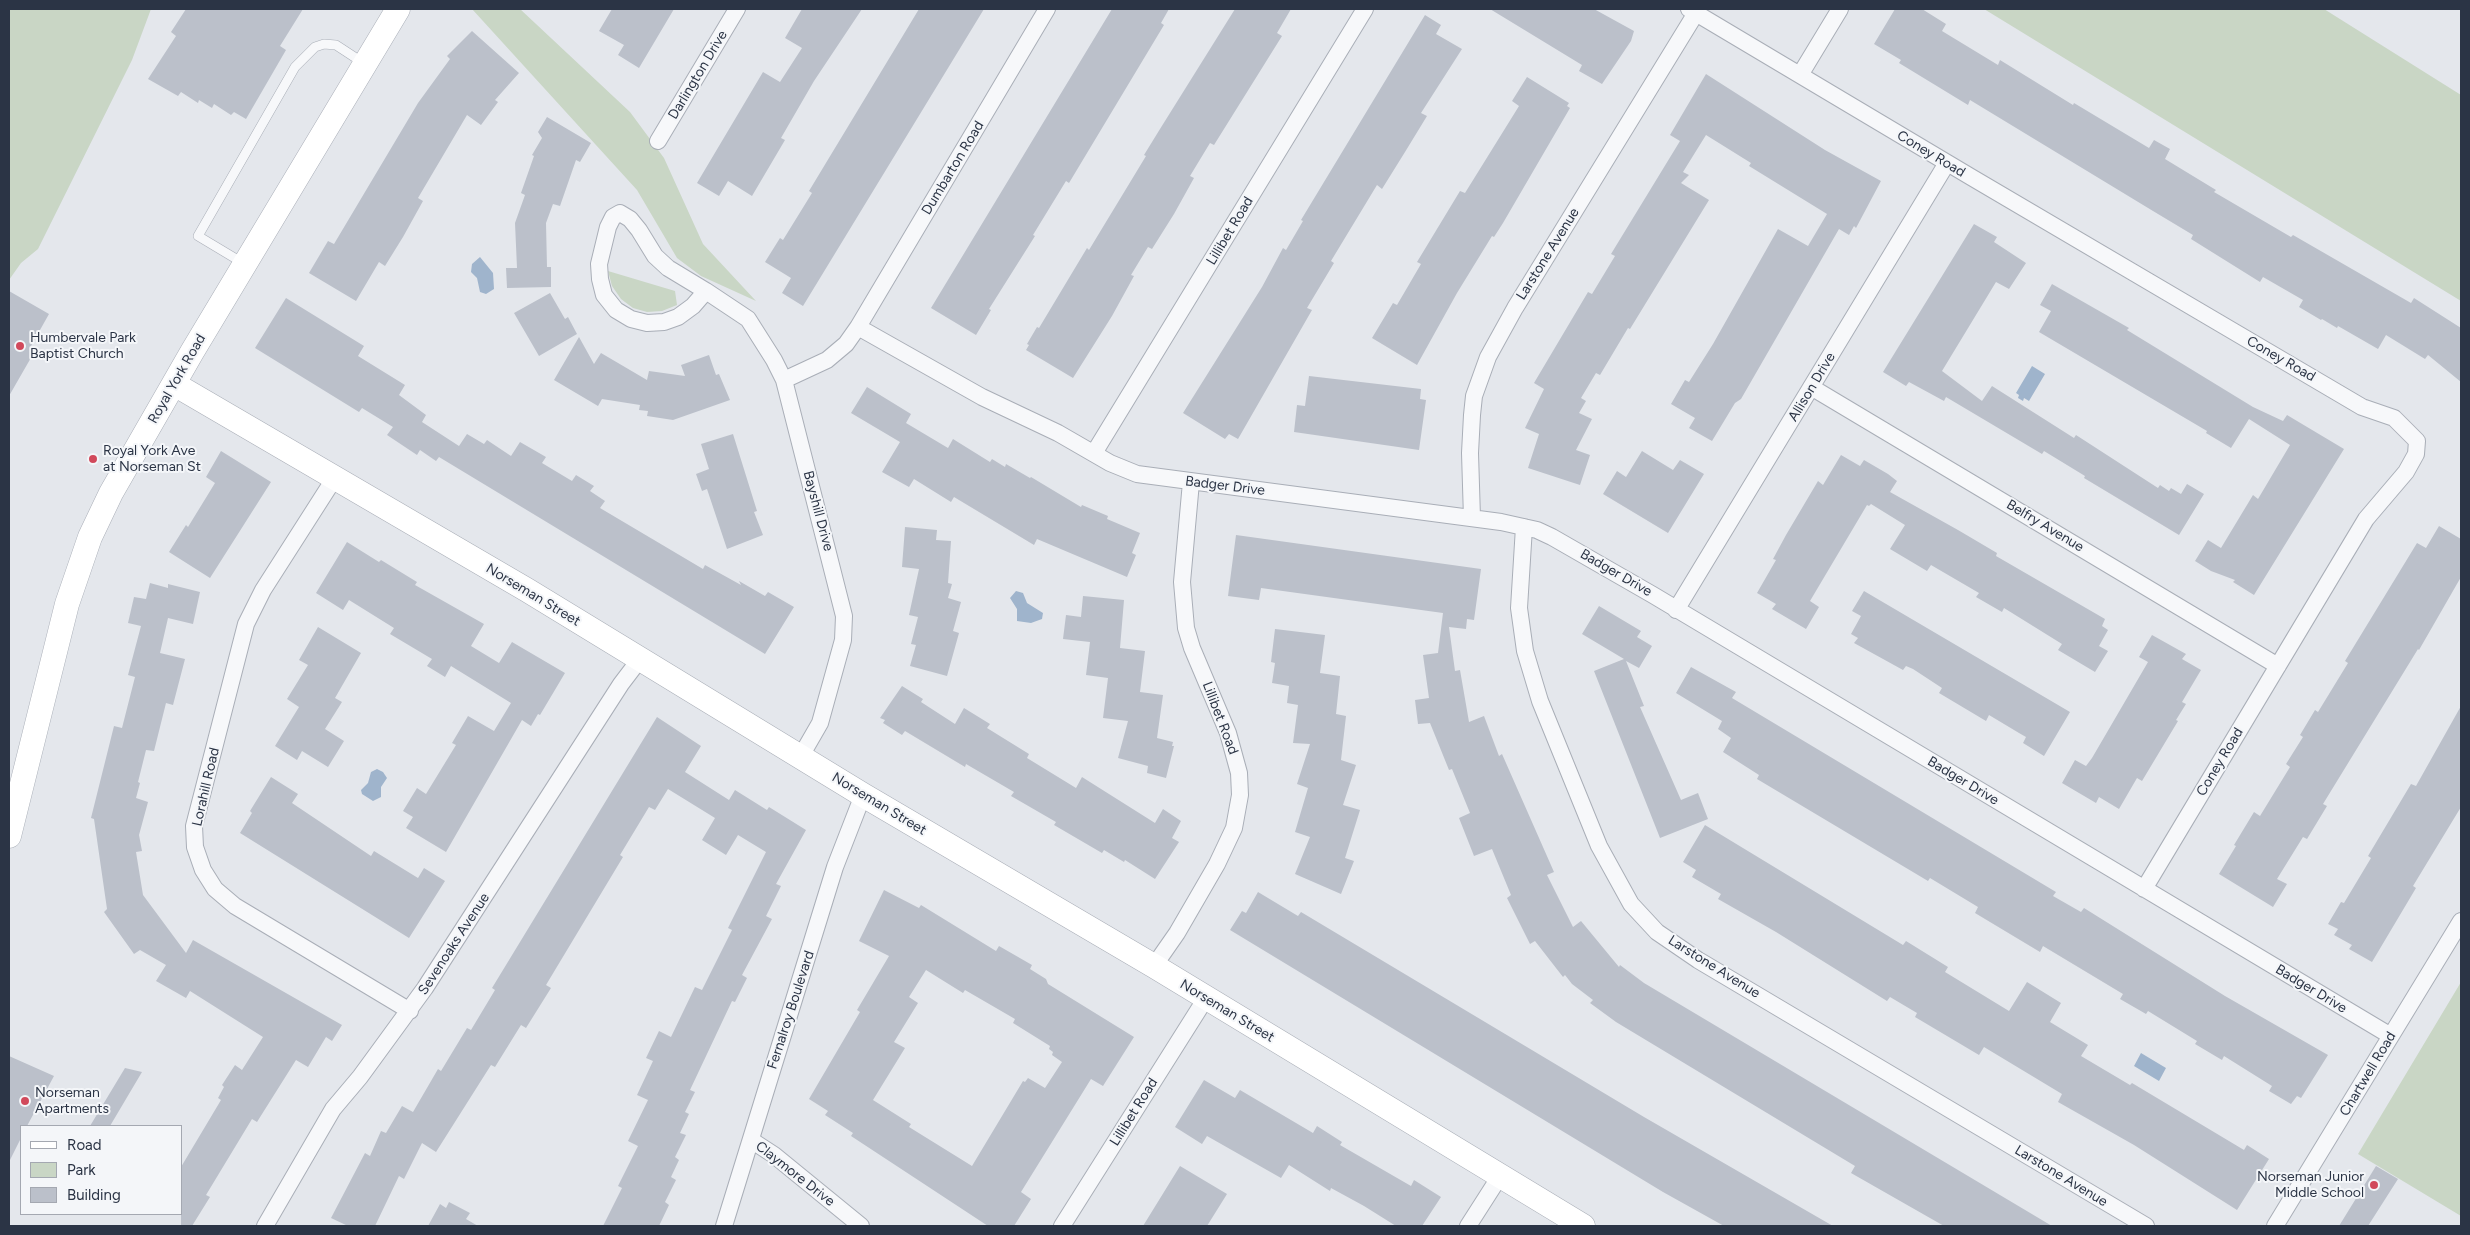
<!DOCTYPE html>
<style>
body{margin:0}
#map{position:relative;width:2470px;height:1235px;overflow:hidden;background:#e4e7ec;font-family:Figtree,sans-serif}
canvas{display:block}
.frame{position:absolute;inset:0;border:10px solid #2b3445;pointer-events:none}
.legend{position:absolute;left:20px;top:1125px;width:162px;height:90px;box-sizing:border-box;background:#f4f6f9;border:1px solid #a4a8b1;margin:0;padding:6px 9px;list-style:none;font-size:15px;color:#2b3445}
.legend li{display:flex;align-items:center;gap:10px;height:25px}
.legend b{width:25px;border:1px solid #a4a8b1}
</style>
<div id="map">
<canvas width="2470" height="1235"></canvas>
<div class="frame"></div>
<ul class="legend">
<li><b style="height:6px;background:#fff"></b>Road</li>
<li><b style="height:14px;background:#c9d6c5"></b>Park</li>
<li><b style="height:14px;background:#bbc0ca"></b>Building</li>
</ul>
</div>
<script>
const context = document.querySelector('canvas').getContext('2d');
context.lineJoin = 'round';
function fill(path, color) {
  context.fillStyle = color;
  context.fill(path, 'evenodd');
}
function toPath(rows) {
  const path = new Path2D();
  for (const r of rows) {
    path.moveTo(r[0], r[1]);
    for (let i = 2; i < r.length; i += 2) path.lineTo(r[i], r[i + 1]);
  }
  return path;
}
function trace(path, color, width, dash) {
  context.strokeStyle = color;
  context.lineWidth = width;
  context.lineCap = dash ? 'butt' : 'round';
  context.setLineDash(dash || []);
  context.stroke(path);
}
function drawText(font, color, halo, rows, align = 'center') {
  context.font = font + ' Figtree,sans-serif';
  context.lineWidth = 4;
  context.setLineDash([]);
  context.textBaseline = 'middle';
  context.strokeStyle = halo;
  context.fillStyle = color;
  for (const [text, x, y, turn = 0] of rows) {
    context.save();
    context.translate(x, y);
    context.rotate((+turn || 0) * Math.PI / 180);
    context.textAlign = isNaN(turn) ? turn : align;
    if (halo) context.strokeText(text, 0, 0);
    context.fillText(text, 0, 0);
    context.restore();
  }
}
fill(toPath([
 [9,9,151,9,132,60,38,249,21,263,9,280],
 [472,9,520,9,630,112,664,158,703,244,756,301,701,276,677,258,637,190],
 [1984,9,2324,9,2461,95,2461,301],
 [608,271,675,291,677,305,662,311,647,312,633,308,621,299,612,286],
 [2461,982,2461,1216,2358,1154]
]), '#c9d6c5');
fill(toPath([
 [480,257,493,273,494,289,486,294,480,292,477,278,471,272,472,264],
 [2032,366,2045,374,2029,401,2024,398,2023,401,2018,398,2019,395,2016,393],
 [1016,591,1023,593,1027,603,1043,613,1042,619,1031,623,1017,621,1017,609,1010,598],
 [377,769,383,772,387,778,381,787,381,797,373,801,362,794,361,790,368,783,371,772],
 [2141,1053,2166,1068,2159,1081,2134,1066]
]), '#9fb4cc');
fill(toPath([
 [186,9,303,9,280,46,286,50,246,119,234,112,231,115,214,104,212,108,199,100,198,103,181,92,178,96,148,79,176,36,171,32],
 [612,9,674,9,639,68,618,55,624,45,599,31],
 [802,9,862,9,814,81,781,138,785,140,752,196,728,181,719,196,697,183,763,72,780,82,802,48,785,38],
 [919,9,984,9,803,306,782,293,791,278,765,262,780,238,783,240,812,193,809,191],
 [1112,9,1169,9,1161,23,1164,25,1069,183,1066,181,1033,235,1035,236,989,309,991,310,976,335,931,308],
 [1235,9,1291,9,1277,33,1282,36,1214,145,1210,143,1190,176,1194,178,1174,214,1152,249,1148,247,1131,275,1134,276,1112,316,1073,378,1026,350,1029,345,1027,344,1037,327,1039,328,1087,248,1089,250,1146,156,1144,155,1160,129],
 [1490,9,1594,9,1634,31,1631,41,1602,84,1579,71,1582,65],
 [1895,9,1922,9,1946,24,1942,31,1998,65,2000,60,2073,105,2074,103,2149,148,2154,140,2170,149,2165,159,2216,190,2214,192,2291,237,2293,235,2411,303,2414,298,2461,328,2461,382,2428,355,2425,359,2386,335,2378,349,2338,326,2337,328,2322,319,2321,320,2299,307,2303,300,2263,277,2260,282,2191,239,2193,235,2153,211,1970,100,1968,105,1899,63,1901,60,1874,44],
 [1425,15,1441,25,1436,34,1462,49,1421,113,1427,116,1405,152,1382,189,1377,185,1331,261,1334,263,1307,308,1312,310,1238,439,1229,434,1225,439,1183,413,1262,287,1283,248,1286,250,1303,221,1301,220],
 [472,31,519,73,495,100,498,102,481,125,467,115,418,198,423,201,403,237,385,266,379,262,356,301,309,273,328,241,334,244,418,103,450,59,447,56],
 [1706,74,1825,150,1881,181,1856,228,1854,226,1849,235,1839,229,1741,399,1735,403,1712,441,1689,428,1695,418,1671,404,1685,380,1689,382,1713,344,1778,229,1808,246,1827,214,1749,166,1751,163,1706,135,1683,172,1689,175,1681,183,1709,200,1630,329,1628,328,1600,375,1596,373,1581,398,1586,401,1579,413,1592,419,1576,450,1590,455,1580,485,1528,468,1539,434,1525,428,1544,389,1534,383,1588,292,1592,294,1615,256,1611,254,1680,141,1670,135],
 [1527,77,1569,103,1567,106,1570,108,1503,223,1494,237,1492,236,1457,293,1417,365,1372,338,1393,303,1397,305,1421,264,1417,262,1460,191,1465,193,1519,106,1512,101],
 [547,117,591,143,580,162,576,160,560,206,553,204,546,223,547,267,551,267,551,287,507,288,506,268,517,268,515,223,525,195,521,193,534,156,532,155,542,138,538,132],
 [1974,224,1997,237,1994,242,2026,263,2009,289,1996,282,1942,371,1982,401,1992,386,2074,438,2076,435,2158,488,2160,485,2169,491,2171,488,2181,494,2187,484,2204,494,2179,535,2084,478,2085,476,2044,451,2042,454,1946,397,1944,401,1909,382,1906,386,1883,372],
 [2052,284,2129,328,2127,330,2253,407,2283,421,2287,415,2344,449,2254,595,2233,582,2235,580,2211,571,2195,561,2208,540,2221,548,2253,495,2258,499,2290,445,2249,419,2231,448,2206,433,2207,431,2039,332,2051,311,2040,305],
 [9,291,49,314,31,346,36,349,9,396],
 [550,293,565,319,568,317,577,334,539,356,514,313],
 [286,298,364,346,358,356,405,385,399,395,426,415,422,422,459,446,467,434,484,444,487,440,511,456,520,442,546,457,542,463,572,481,576,475,594,486,590,491,605,501,600,508,703,569,705,565,741,585,739,581,765,596,768,592,794,607,765,654,439,457,436,461,420,450,417,455,387,435,393,427,362,408,359,412,255,348],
 [579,337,594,364,601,353,647,380,649,371,685,376,681,365,709,355,716,375,719,374,730,400,673,420,647,416,648,411,639,410,640,405,602,399,598,406,554,380],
 [1309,376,1421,389,1420,399,1426,400,1419,450,1294,432,1297,405,1305,406],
 [867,387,911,414,906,423,948,448,953,439,990,462,992,459,1005,467,1006,464,1030,478,1031,477,1081,507,1082,505,1108,516,1107,519,1140,533,1132,553,1136,555,1127,577,1037,539,1034,545,954,497,951,502,914,479,909,487,882,472,900,442,851,413],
 [733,434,757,511,754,512,763,535,727,549,707,489,702,491,696,474,709,469,701,444],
 [221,451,271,482,210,578,169,552,186,525,188,527,215,483,206,477],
 [1642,451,1673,470,1680,460,1704,474,1668,533,1603,494,1617,471,1626,477],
 [1841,455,1860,466,1864,460,1888,474,1897,481,1890,492,1958,530,1997,553,1996,556,2105,619,2102,626,2108,630,2099,646,2108,651,2095,672,2058,650,2062,644,2004,608,2002,612,1976,597,1979,593,1931,565,1927,571,1890,549,1905,525,1871,504,1869,506,1867,505,1810,601,1819,607,1806,629,1772,609,1776,604,1757,593,1776,560,1773,559,1786,535,1818,481,1823,485],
 [2439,526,2461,539,2461,577,2419,650,2418,649,2323,804,2327,806,2307,839,2303,837,2277,879,2287,884,2273,907,2219,874,2236,846,2234,845,2254,812,2260,816,2290,767,2286,764,2303,737,2300,735,2315,710,2318,712,2348,663,2345,661,2417,543,2426,548],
 [905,527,937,530,936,540,951,541,948,583,952,584,948,598,961,602,953,631,959,633,947,676,910,666,916,645,911,644,918,617,909,615,919,569,902,567],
 [1236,535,1481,569,1474,620,1467,619,1466,629,1449,627,1455,671,1460,670,1469,722,1484,716,1499,756,1502,754,1554,872,1547,875,1573,927,1581,921,1619,967,1620,965,1644,983,2052,1226,1944,1226,1851,1173,1855,1166,1616,1022,1590,1003,1593,1000,1572,984,1565,975,1563,977,1535,941,1530,944,1507,898,1511,895,1492,849,1474,856,1459,818,1470,813,1452,769,1449,770,1430,723,1418,724,1415,700,1429,698,1423,655,1438,653,1443,613,1261,588,1259,600,1228,596],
 [347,542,379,562,381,560,417,582,415,585,484,624,471,646,499,663,512,642,565,673,540,715,538,714,531,726,522,720,446,852,406,828,413,817,403,811,417,788,426,794,456,745,452,743,468,716,494,731,511,703,451,666,445,677,427,666,432,659,390,634,394,628,349,600,343,610,316,593],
 [150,583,168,588,168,584,200,592,193,624,168,618,160,653,185,659,173,705,166,703,154,751,146,750,138,782,140,783,136,798,148,802,139,835,142,851,136,852,143,895,186,953,193,940,342,1025,332,1041,326,1037,308,1067,296,1060,257,1122,252,1119,206,1195,210,1197,192,1226,181,1226,181,1167,221,1100,218,1098,224,1087,222,1085,235,1065,242,1070,263,1037,190,991,186,998,156,981,166,965,140,950,134,954,104,912,107,909,94,819,91,818,114,726,122,728,135,677,128,675,141,626,128,623,134,597,146,599],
 [1864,591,2070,712,2044,756,2023,743,2026,737,2019,733,1989,715,1986,721,1939,693,1942,688,1913,669,1906,666,1903,670,1854,643,1858,638,1851,634,1861,616,1852,611],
 [1083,596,1124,600,1120,648,1145,651,1140,692,1163,695,1157,738,1173,742,1172,746,1174,746,1166,778,1147,773,1148,766,1118,758,1128,721,1103,718,1108,678,1086,675,1090,642,1063,639,1066,615,1081,617],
 [1599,606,1641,631,1637,637,1652,646,1639,668,1626,661,1644,706,1640,707,1681,800,1698,793,1708,819,1660,838,1594,671,1624,659,1582,634],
 [318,627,361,653,335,698,342,702,325,729,344,741,328,767,302,751,297,760,275,746,299,707,287,699,308,665,299,660],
 [1275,629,1325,635,1320,673,1340,676,1336,714,1346,716,1341,760,1356,765,1343,805,1360,810,1345,858,1354,861,1341,894,1295,874,1310,837,1295,832,1308,788,1297,784,1310,744,1293,743,1298,705,1287,703,1289,686,1272,683,1275,663,1271,662],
 [2152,635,2186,654,2182,659,2201,670,2182,702,2186,704,2176,720,2178,721,2142,781,2137,778,2119,809,2099,797,2096,803,2062,783,2075,760,2086,766,2092,758,2148,662,2139,657],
 [1691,667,1736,692,1732,698,2056,892,2053,896,2081,912,2084,908,2225,996,2328,1055,2301,1098,2297,1096,2291,1104,2269,1091,2272,1086,2224,1056,2222,1060,2195,1044,2197,1041,2148,1011,2146,1014,2120,999,2123,994,2043,946,2040,952,1975,913,1978,907,1930,878,1928,881,1757,779,1759,775,1723,752,1731,738,1718,729,1722,721,1676,693],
 [902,686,923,699,921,702,955,724,964,708,990,724,987,728,1029,754,1027,758,1076,788,1082,777,1155,823,1163,809,1181,821,1172,838,1179,842,1155,879,1125,860,1124,862,1104,850,1102,853,1054,825,1056,822,1011,796,1014,792,966,764,965,767,905,731,902,735,883,723,885,720,880,718],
 [2461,706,2461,807,2413,886,2416,888,2372,962,2349,949,2352,945,2334,935,2338,929,2328,924,2341,902,2344,903,2371,858,2368,856,2411,784,2416,786],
 [657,717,701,746,685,772,729,800,735,790,767,810,769,807,806,830,776,884,781,886,766,916,772,919,742,975,747,978,735,1002,732,1001,690,1090,695,1092,685,1112,689,1114,680,1133,686,1135,675,1157,679,1160,671,1177,676,1180,665,1202,669,1205,659,1226,603,1226,622,1188,618,1186,638,1146,628,1141,648,1100,637,1095,653,1061,646,1058,659,1031,671,1037,695,987,702,990,732,930,728,928,766,852,738,835,726,855,702,840,715,818,668,789,655,810,649,807,620,855,623,857,546,985,551,988,526,1028,521,1025,495,1067,491,1065,436,1152,422,1143,404,1179,399,1176,375,1226,348,1226,331,1218,365,1153,370,1156,381,1131,386,1133,402,1106,413,1112,438,1069,441,1071,467,1028,471,1030,495,990,492,988],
 [271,777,298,794,292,803,371,856,374,851,418,878,424,868,445,881,409,938,240,833,252,813,250,811],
 [1705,825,1903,945,1906,941,1948,967,1945,972,2009,1011,2027,982,2061,1003,2050,1022,2088,1045,2081,1056,2130,1085,2132,1083,2244,1150,2247,1145,2269,1159,2237,1210,2134,1145,2058,1102,2062,1094,1984,1047,1979,1055,1915,1017,1917,1013,1890,997,1887,1001,1776,932,1718,899,1721,894,1692,877,1696,870,1683,862],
 [884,890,919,908,921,905,996,951,999,946,1032,965,1030,969,1046,979,1048,984,1134,1037,1103,1086,1091,1079,1021,1192,1031,1199,1014,1226,988,1226,851,1136,853,1133,825,1115,828,1111,809,1099,860,1012,857,1010,889,956,859,941],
 [926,970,963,993,965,990,1015,1019,1013,1023,1050,1046,1049,1049,1053,1052,1052,1055,1062,1062,1045,1088,1028,1078,1025,1082,1023,1081,972,1166,909,1127,911,1124,873,1100,905,1048,894,1042,918,1003,909,997],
 [1258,892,1298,916,1301,912,1644,1117,1833,1226,1724,1226,1663,1192,1230,930,1242,911,1246,913],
 [9,1056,54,1076,27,1126,21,1126,21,1138,9,1162],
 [125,1068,142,1072,110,1126,90,1126],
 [1204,1080,1235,1098,1240,1090,1313,1133,1317,1126,1342,1142,1340,1145,1411,1186,1414,1180,1441,1197,1422,1226,1396,1226,1364,1206,1331,1188,1330,1191,1289,1165,1281,1178,1207,1136,1202,1144,1175,1127],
 [1180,1166,1227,1194,1207,1226,1143,1226],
 [2376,1166,2398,1179,2368,1226,2339,1226],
 [449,1202,470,1213,466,1219,478,1226,428,1226,440,1204,446,1208]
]), '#bbc0ca');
const lane = toPath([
 [243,263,198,236,295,67,315,47,324,44,336,45,365,64]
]);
const street = toPath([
 [1689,9,1971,177,2362,407,2394,418,2417,441,2416,454,2406,472,2366,519,2144,889],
 [1800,75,1840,9],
 [658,141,737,9],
 [706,291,668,268,655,256,639,230,630,219,620,213,613,217,608,227,599,264,600,279,604,295,616,310,631,319,647,323,664,322,678,317,693,306,706,291,748,319,774,360,784,380,844,616,843,640,820,723,801,756],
 [858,327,982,397,1058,433,1110,463,1137,474,1501,522,1537,530,1552,537,1653,595,2391,1036],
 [784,380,827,360,846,344,858,327,1047,9],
 [1811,387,2278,666],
 [1094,453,1365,9],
 [334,479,263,590,246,624,194,826,195,847,203,870,215,889,235,906,410,1011],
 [1472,518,1470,453,1472,415,1474,396,1488,357,1515,308,1696,13],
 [1524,527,1519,608,1525,651,1540,701,1599,846,1631,904,1657,932,1698,960,2146,1226],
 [1676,610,1947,163],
 [1154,966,1177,933,1217,864,1234,828,1240,795,1239,773,1228,733,1192,648,1186,628,1182,582,1191,482],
 [751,1140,774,1155,861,1226],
 [265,1226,333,1109,360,1077,425,988,621,684,640,659],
 [724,1226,835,867,863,795],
 [1062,1226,1206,998],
 [1468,1226,1500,1176],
 [2275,1226,2461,921]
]);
const secondary = toPath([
 [174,384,527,590,863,795,1154,966,1583,1226],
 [9,836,67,604,90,537,111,493,192,352,398,9]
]);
trace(lane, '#a9aeb7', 10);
trace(street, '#a9aeb7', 18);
trace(secondary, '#a9aeb7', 25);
trace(lane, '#f7f8fa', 9);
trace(street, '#f7f8fa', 16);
trace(secondary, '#fff', 24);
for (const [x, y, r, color] of [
 [20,346,5,"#d1495b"],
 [93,459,5,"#d1495b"],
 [25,1101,5,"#d1495b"],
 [2374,1185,5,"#d1495b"]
]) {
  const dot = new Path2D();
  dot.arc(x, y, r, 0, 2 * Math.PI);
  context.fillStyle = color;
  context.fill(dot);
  trace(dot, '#f4f6f9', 2);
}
drawText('14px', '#2b3445', '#f4f6f9', [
 ["Darlington Drive",698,75,-59],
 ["Coney Road",1931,154,31],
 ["Dumbarton Road",953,168,-59],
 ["Lillibet Road",1230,231,-59],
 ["Larstone Avenue",1548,254,-58],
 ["Coney Road",2281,359,30],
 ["Royal York Road",177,379,-60],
 ["Allison Drive",1812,387,-59],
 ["Badger Drive",1225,486,7],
 ["Bayshill Drive",818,511,75],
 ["Belfry Avenue",2045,526,31],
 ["Badger Drive",1616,573,30],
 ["Norseman Street",533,595,31],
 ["Lillibet Road",1220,718,69],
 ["Coney Road",2220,762,-59],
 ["Badger Drive",1963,781,31],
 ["Lorahill Road",206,787,-77],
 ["Norseman Street",879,804,31],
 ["Sevenoaks Avenue",454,944,-57],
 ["Larstone Avenue",1714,967,32],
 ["Badger Drive",2311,989,31],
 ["Fernalroy Boulevard",791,1010,-72],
 ["Norseman Street",1227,1011,31],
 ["Chartwell Road",2368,1074,-59],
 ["Lillibet Road",1134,1112,-58],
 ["Claymore Drive",795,1174,38],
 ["Larstone Avenue",2061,1176,31]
]);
drawText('14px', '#2b3445', '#f4f6f9', [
 ["Humbervale Park",30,338],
 ["Baptist Church",30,354],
 ["Royal York Ave",103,451],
 ["at Norseman St",103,467],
 ["Norseman",35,1093],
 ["Apartments",35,1109],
 ["Norseman Junior",2364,1177,"right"],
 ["Middle School",2364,1193,"right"]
], 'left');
</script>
